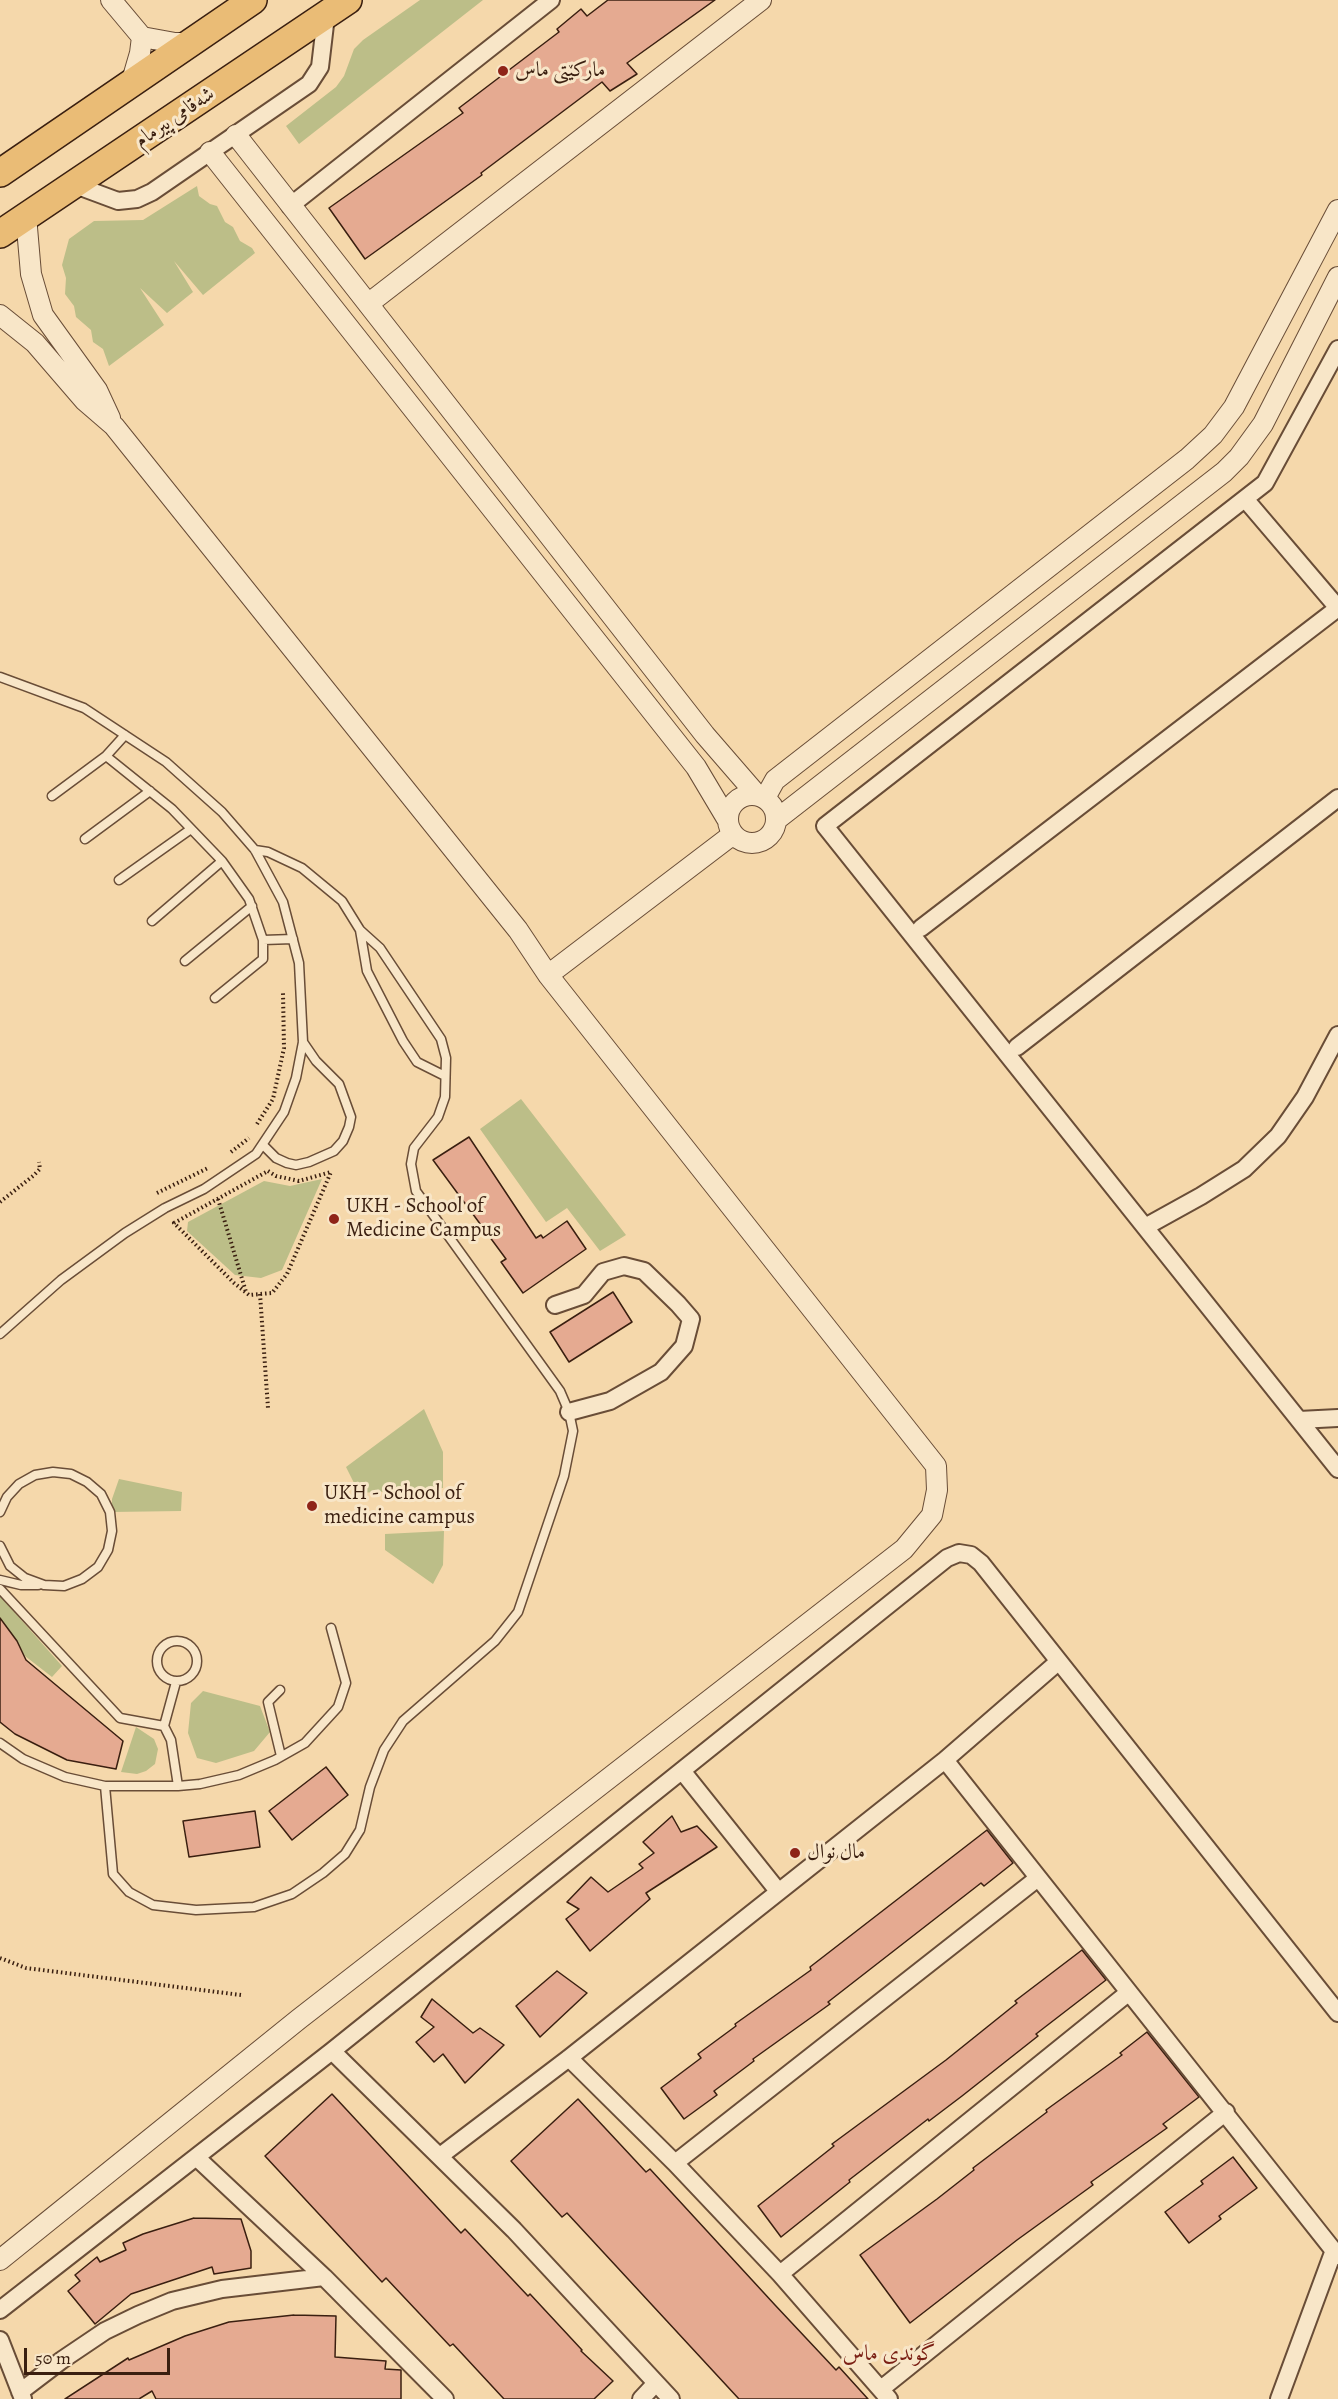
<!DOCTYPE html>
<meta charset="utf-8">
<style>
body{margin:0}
#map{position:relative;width:1338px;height:2399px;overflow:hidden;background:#f5d8ab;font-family:Alegreya,serif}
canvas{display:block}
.scale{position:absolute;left:24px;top:2348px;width:146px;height:27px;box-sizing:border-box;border:3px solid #3a1f10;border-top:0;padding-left:8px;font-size:18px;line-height:21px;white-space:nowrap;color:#3a1f10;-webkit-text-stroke:4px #f8e6c8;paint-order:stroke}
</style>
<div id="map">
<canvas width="1338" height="2399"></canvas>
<div class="scale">50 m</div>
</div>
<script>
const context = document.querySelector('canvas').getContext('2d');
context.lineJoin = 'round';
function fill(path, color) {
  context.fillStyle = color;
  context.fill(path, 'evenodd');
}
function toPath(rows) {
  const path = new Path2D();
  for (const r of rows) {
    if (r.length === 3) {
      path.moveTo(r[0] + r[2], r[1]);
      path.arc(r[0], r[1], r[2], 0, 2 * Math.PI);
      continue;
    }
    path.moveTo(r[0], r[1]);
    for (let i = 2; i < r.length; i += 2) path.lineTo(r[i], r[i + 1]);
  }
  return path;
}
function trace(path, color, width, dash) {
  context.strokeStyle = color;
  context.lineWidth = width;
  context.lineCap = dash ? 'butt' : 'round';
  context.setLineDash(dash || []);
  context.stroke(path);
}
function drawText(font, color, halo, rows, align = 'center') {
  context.font = font + ' Alegreya,Amiri,serif';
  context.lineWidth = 6;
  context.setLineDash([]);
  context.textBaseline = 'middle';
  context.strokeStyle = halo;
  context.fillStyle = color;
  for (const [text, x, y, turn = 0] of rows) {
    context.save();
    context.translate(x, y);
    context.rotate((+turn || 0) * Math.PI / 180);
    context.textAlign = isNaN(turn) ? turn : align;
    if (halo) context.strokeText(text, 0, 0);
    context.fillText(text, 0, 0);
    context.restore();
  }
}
fill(toPath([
 [420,0,483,0,299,144,286,126,336,87,344,76,354,49,363,40],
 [197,186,199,196,210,204,217,206,225,222,233,227,240,241,252,248,255,253,203,295,174,261,193,292,167,313,140,288,164,325,109,366,103,349,93,342,91,330,76,317,74,306,65,294,66,278,62,265,69,239,94,221,143,220],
 [521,1099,626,1235,600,1251,567,1208,546,1222,480,1129],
 [322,1179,282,1270,261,1278,235,1275,187,1231,188,1222,264,1181,290,1186],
 [424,1409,443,1452,443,1488,359,1493,346,1467],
 [119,1479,182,1492,181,1511,112,1512,112,1499],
 [444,1531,443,1565,433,1584,385,1550,385,1534],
 [0,1596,62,1666,52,1677,25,1656,17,1641,0,1618],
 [203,1691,260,1706,270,1732,254,1751,216,1763,197,1758,188,1733,191,1703],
 [136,1727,154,1739,158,1749,155,1764,146,1771,137,1774,121,1772]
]), '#bcbe88');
const building = toPath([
 [608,0,715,0,627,63,637,74,610,91,602,82,481,173,482,175,365,259,329,208,463,113,459,108,559,32,557,29,581,9,587,16,608,0],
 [469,1137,536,1238,541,1235,543,1238,567,1221,586,1249,523,1293,501,1262,506,1259,433,1160,469,1137],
 [613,1292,632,1322,569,1362,550,1332,613,1292],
 [0,1618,17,1641,26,1660,123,1741,116,1769,67,1760,15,1734,0,1722,0,1618],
 [326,1767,348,1795,292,1840,269,1811,326,1767],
 [255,1811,260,1847,189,1857,183,1821,255,1811],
 [672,1816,681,1832,697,1826,717,1847,646,1893,650,1899,590,1951,566,1919,579,1909,567,1902,591,1877,608,1892,643,1868,639,1864,654,1853,643,1842,672,1816],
 [987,1830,1013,1863,984,1886,981,1883,828,2002,830,2004,753,2059,754,2061,714,2091,717,2095,684,2119,661,2088,701,2058,698,2054,736,2026,735,2024,811,1970,810,1967,987,1830],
 [1082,1950,1106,1980,1036,2034,1038,2036,962,2096,929,2121,928,2119,849,2180,850,2182,781,2237,758,2206,834,2146,832,2144,946,2060,1017,2003,1015,2001,1082,1950],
 [557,1971,587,1993,540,2037,516,2006,557,1971],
 [432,1999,473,2033,480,2028,504,2045,465,2083,443,2054,434,2062,416,2042,434,2027,421,2017,432,1999],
 [1147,2032,1199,2097,1163,2124,1167,2128,1091,2182,1093,2185,1017,2240,910,2323,860,2255,937,2199,974,2170,973,2168,1047,2112,1046,2110,1122,2055,1120,2053,1147,2032],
 [332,2094,461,2233,465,2229,528,2296,530,2294,582,2350,581,2351,613,2381,594,2399,504,2399,453,2344,450,2346,386,2278,382,2282,265,2156,332,2094],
 [578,2099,646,2172,650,2169,775,2305,836,2370,839,2367,868,2399,739,2399,567,2213,562,2217,511,2161,578,2099],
 [1233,2157,1257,2188,1219,2216,1221,2219,1189,2243,1165,2212,1203,2184,1201,2181,1233,2157],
 [194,2218,241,2219,251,2251,251,2268,214,2274,212,2267,131,2294,95,2324,68,2291,80,2281,75,2275,97,2257,100,2262,126,2250,123,2243,143,2234,194,2218],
 [294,2315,336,2316,335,2357,386,2361,385,2369,401,2370,401,2399,156,2399,152,2391,139,2399,65,2399,128,2358,129,2360,185,2336,229,2322,294,2315]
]);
fill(building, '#e5aa91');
trace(building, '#3a1f10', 1.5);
const service = toPath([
 [0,677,84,708,166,762,222,812,255,850,283,902,299,963,303,1042,296,1078,284,1112,256,1154,204,1189,165,1208,125,1233,61,1280,0,1334],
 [125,735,106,756,172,809,222,861,249,899,263,940,293,939],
 [52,796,106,756],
 [85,839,150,791],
 [119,880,191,829],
 [152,921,222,861],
 [360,930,367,971,403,1041,417,1062,445,1076],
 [185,961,252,906],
 [215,998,263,959,263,940],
 [263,1145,276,1158,287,1163,296,1165,309,1162,334,1151,343,1141,349,1127,351,1117,339,1084,316,1061,303,1042],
 [0,1512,7,1497,19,1484,35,1475,53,1472,71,1474,87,1482,101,1494,110,1512,112,1531,108,1550,98,1567,82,1579,64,1586,44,1585,25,1578,10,1566,0,1546],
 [0,1580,21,1585,38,1585],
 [0,1589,120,1718,164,1726,171,1740,178,1786],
 [177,1661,20],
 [280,1690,268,1702,281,1756],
 [164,1726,176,1682],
 [0,1743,23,1759,65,1777,105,1786,178,1786,200,1784,239,1775,275,1760,305,1743,338,1707,346,1683,331,1628],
 [105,1786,113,1874,129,1892,153,1905,196,1910,254,1907,292,1894,323,1873,345,1854,360,1830,370,1787,384,1750,403,1721,495,1641,518,1612,564,1476,573,1431,569,1412,560,1391,416,1191,411,1164,414,1148,438,1117,445,1097,446,1058,441,1039,380,948,360,930,342,901,302,868,268,852,255,850]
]);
const minor = toPath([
 [75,185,118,201,137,199,152,192,309,84,320,67,326,16],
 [290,206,551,0],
 [1338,349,1265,483,825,826,1338,1469],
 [1246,500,1338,608],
 [921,928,1338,608],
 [1017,1047,1338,798],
 [1145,1227,1201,1196,1244,1169,1278,1136,1305,1097,1338,1035],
 [555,1305,584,1295,603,1272,624,1266,644,1271,678,1304,691,1319,684,1346,661,1372,610,1401,569,1412],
 [1299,1420,1338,1418],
 [945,1760,1338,2256],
 [683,1772,778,1891],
 [332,2051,514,2230,671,2399],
 [569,2058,675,2163,780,2274,889,2399],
 [440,2156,569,2058,945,1760,1058,1662],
 [196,2157,324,2277,445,2399],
 [675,2163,1038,1878],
 [780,2274,1128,1993],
 [0,2310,332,2051,947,1558,959,1553,971,1555,981,1563,1338,2013],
 [0,2340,23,2399],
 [881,2389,1226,2112],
 [20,2392,62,2360,105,2331,138,2315,172,2301,222,2289,324,2277],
 [641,2399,656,2383],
 [1279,2399,1334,2250]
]);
const tertiary = toPath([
 [111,0,142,37,175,43,191,43],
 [131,84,140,53,142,37],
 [236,135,705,735,757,795],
 [210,152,696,767,727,819],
 [26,216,31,274,43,315,97,390,110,418],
 [368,304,761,0],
 [0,315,35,343,85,401,114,426,518,930,548,975,936,1466,937,1490,932,1515,904,1549,299,2019,0,2260],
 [752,819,24],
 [765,798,775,780,1187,459,1213,435,1234,407,1338,210],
 [776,820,1224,472,1239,457,1263,424,1338,277],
 [548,975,732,835]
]);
const trunk = toPath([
 [0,173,253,0],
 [0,234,348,0]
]);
trace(service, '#694d37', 11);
trace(minor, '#694d37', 20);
trace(tertiary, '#694d37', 22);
trace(trunk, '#3a1f10', 30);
trace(toPath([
 [257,1124,273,1099,284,1048,283,992],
 [231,1152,249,1138],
 [268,1171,276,1176,299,1181,331,1172,287,1274,272,1293,249,1295,234,1283,174,1223,268,1171],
 [157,1193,208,1168],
 [218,1199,246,1292],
 [0,1202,33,1176,40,1169,39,1162],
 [260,1294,268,1408],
 [0,1958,26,1968,241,1995]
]), '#3a1f10', 4, [1.5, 3]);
trace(service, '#f8e6c8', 8);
trace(minor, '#f8e6c8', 16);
trace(tertiary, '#f8e6c8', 20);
trace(trunk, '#eabc76', 27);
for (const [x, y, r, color] of [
 [503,71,6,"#8f2418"],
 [334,1219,6,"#8f2418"],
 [312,1506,6,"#8f2418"],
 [795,1853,6,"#8f2418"]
]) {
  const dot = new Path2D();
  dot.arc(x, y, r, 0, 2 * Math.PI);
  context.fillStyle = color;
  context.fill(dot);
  trace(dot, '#f8e6c8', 2);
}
drawText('21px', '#3a1f10', '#f8e6c8', [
 ["مارکێتی ماس",515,71],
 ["UKH - School of",346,1207],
 ["Medicine Campus",346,1231],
 ["UKH - School of",324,1494],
 ["medicine campus",324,1518],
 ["مال نوال",807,1853]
], 'left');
drawText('21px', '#3a1f10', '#f8e6c8', [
 ["شەقامی پیرمام",175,118,-34]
]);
drawText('22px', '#7a1f14', '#f8e6c8', [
 ["گوندی ماس",889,2355]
]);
</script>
